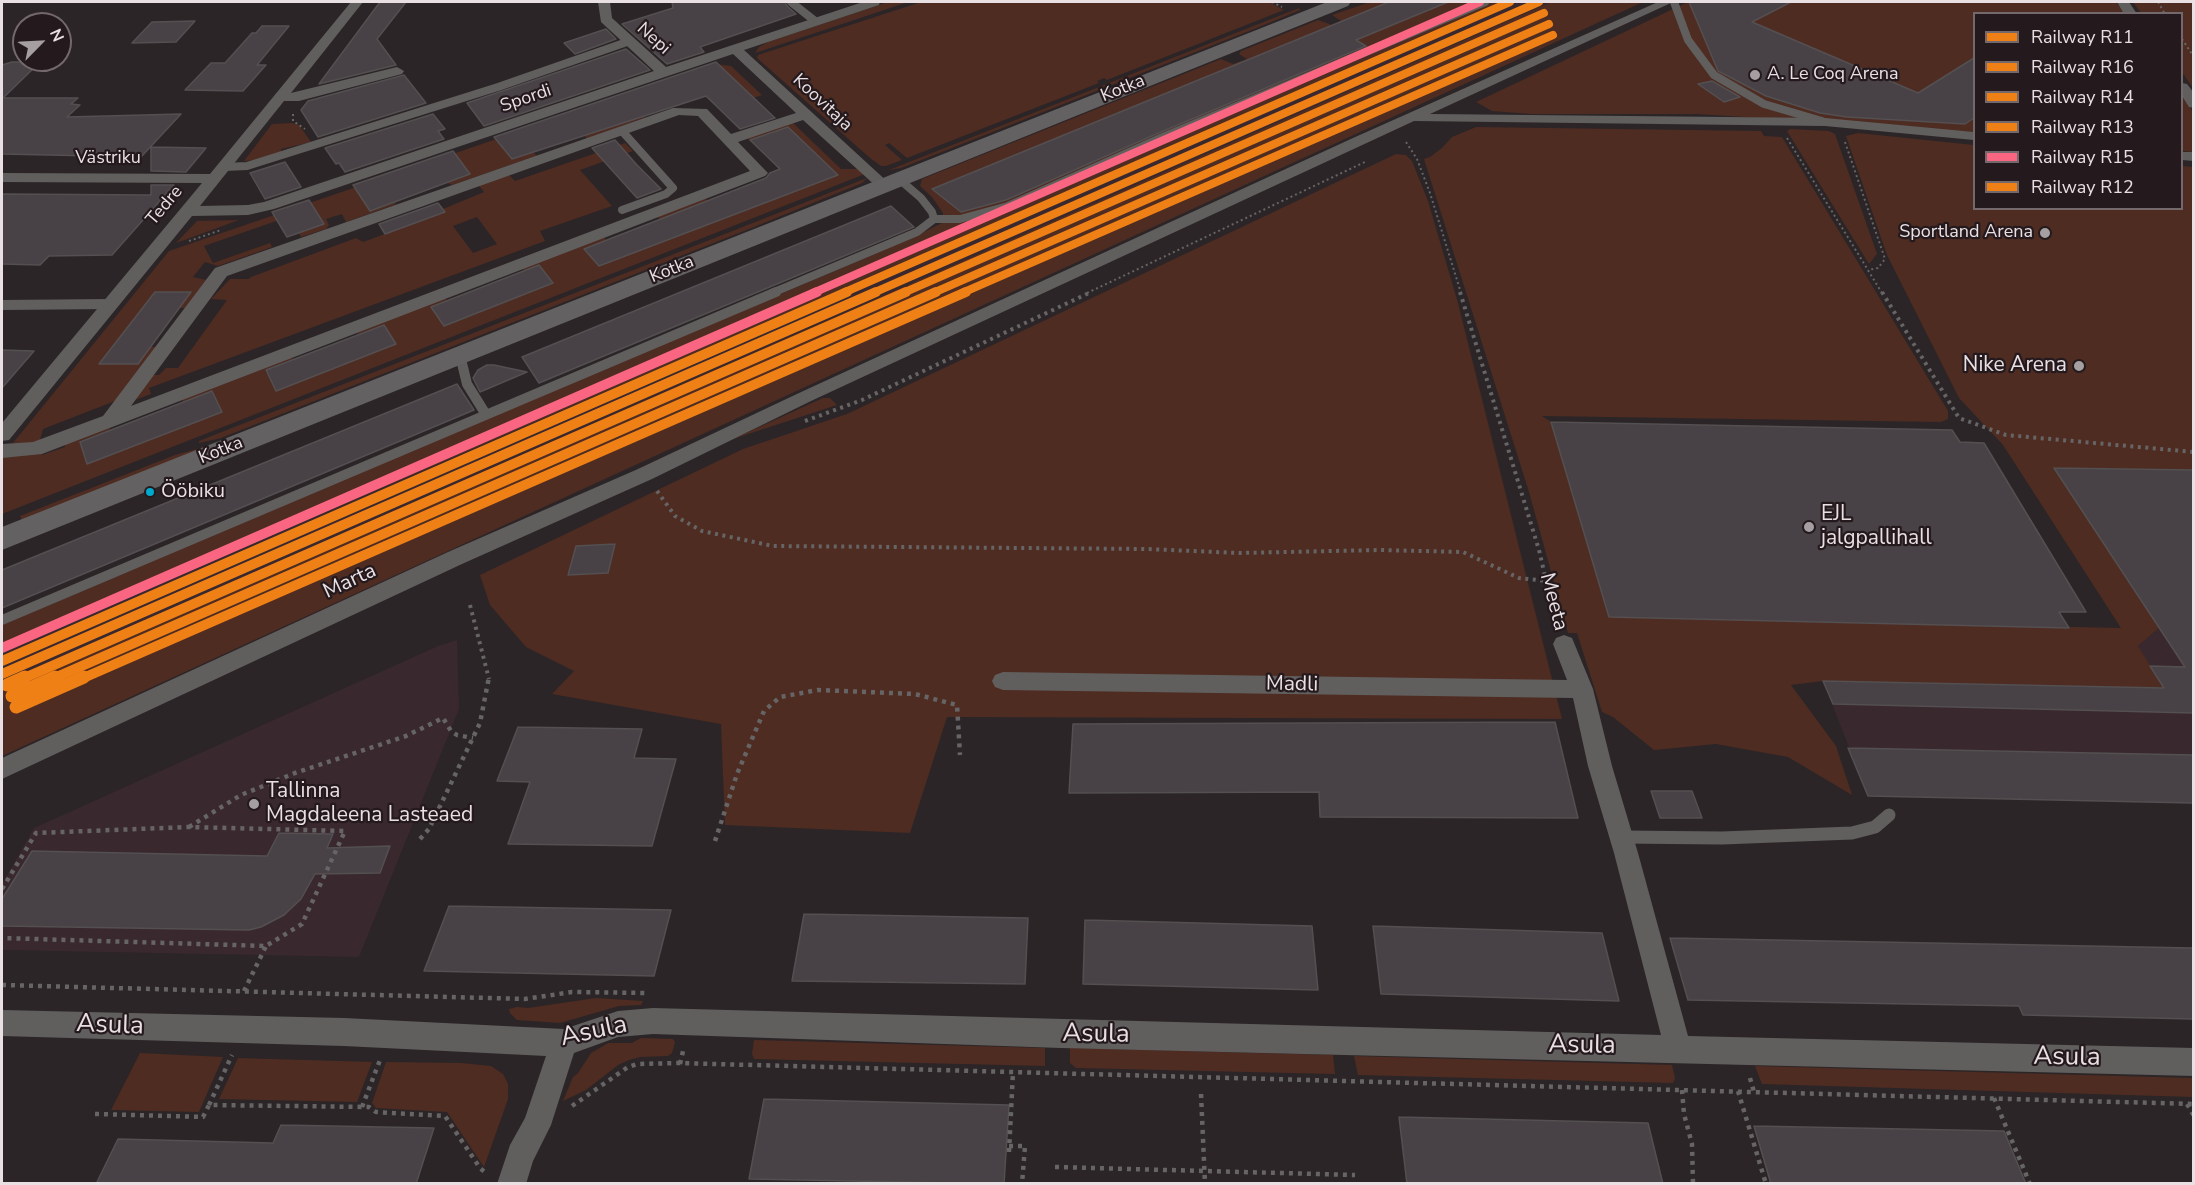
<!DOCTYPE html>
<meta charset="utf-8">
<style>
body{margin:0}
#map{position:relative;width:2195px;height:1185px;overflow:hidden;background:#2b2527;font-family:"Nunito Sans",sans-serif}
canvas{display:block}
.frame{position:absolute;inset:0;border:3px solid #e9e0e3;pointer-events:none}
.legend{position:absolute;left:1973px;top:12px;width:210px;height:198px;box-sizing:border-box;background:#24191d;border:2px solid #73696c;margin:0;padding:8px 10px;list-style:none;font-size:18px;color:#e9e0e3}
.legend li{display:flex;align-items:center;gap:12px;height:30px}
.legend b{width:30px;border:2px solid #73696c}
.north{position:absolute;left:12px;top:12px;width:60px;height:60px;box-sizing:border-box;background:#24191d;border:2px solid #73696c;border-radius:50%;rotate:66deg;font-size:16px;font-weight:700;line-height:24px;text-align:center;color:#e9e0e3}
.north::after{content:'';display:block;margin:auto;width:21px;height:27px;background:#a69fa1;clip-path:polygon(50% 0,100% 100%,50% 72%,0 100%)}
</style>
<div id="map">
<canvas width="2195" height="1185"></canvas>
<div class="frame"></div>
<ul class="legend">
<li><b style="height:8px;background:#ef8016"></b>Railway R11</li>
<li><b style="height:8px;background:#ef8016"></b>Railway R16</li>
<li><b style="height:8px;background:#ef8016"></b>Railway R14</li>
<li><b style="height:8px;background:#ef8016"></b>Railway R13</li>
<li><b style="height:8px;background:#fa6682"></b>Railway R15</li>
<li><b style="height:8px;background:#ef8016"></b>Railway R12</li>
</ul>
<div class="north">N</div>
</div>
<script>
const context = document.querySelector('canvas').getContext('2d');
context.lineJoin = 'round';
function fill(path, color) {
  context.fillStyle = color;
  context.fill(path, 'evenodd');
}
function toPath(rows) {
  const path = new Path2D();
  for (const r of rows) {
    path.moveTo(r[0], r[1]);
    for (let i = 2; i < r.length; i += 2) path.lineTo(r[i], r[i + 1]);
  }
  return path;
}
function trace(path, color, width, dash) {
  context.strokeStyle = color;
  context.lineWidth = width;
  context.lineCap = dash ? 'butt' : 'round';
  context.setLineDash(dash || []);
  context.stroke(path);
}
function drawText(font, color, halo, rows, align = 'center') {
  context.font = font + ' "Nunito Sans",sans-serif';
  context.lineWidth = 4.5;
  context.setLineDash([]);
  context.textBaseline = 'middle';
  context.strokeStyle = halo;
  context.fillStyle = color;
  for (const [text, x, y, turn = 0] of rows) {
    context.save();
    context.translate(x, y);
    context.rotate((+turn || 0) * Math.PI / 180);
    context.textAlign = isNaN(turn) ? turn : align;
    if (halo) context.strokeText(text, 0, 0);
    context.fillText(text, 0, 0);
    context.restore();
  }
}
fill(toPath([
 [1510,2,1551,2,2,683,2,652],
 [2054,468,2193,470,2193,803,1868,796,1823,681,2163,688,2138,646,2159,628],
 [457,640,459,709,359,957,2,950,2,884,34,828,438,646]
]), '#39282e');
fill(toPath([
 [888,2,908,2,755,53,759,47,768,42],
 [921,2,1269,2,1284,10,1107,80,1104,78,1097,81,1099,83,907,158,889,143,885,145,902,160,886,166,881,166,870,158,757,58,758,55],
 [1370,2,1510,2,2,652,2,625,910,239,942,223,943,213,932,197,920,186,922,179,1221,59,1233,64,1247,59,1239,54,1241,51,1318,20,1332,25,1341,21,1332,15],
 [1551,2,1643,2,2,756,2,683],
 [1688,2,2116,2,2124,13,1974,14,1974,132,1698,114,1531,114,1492,111,1476,102],
 [2133,2,2193,2,2193,88,2182,72,2182,14,2141,13],
 [1299,8,1300,10,1259,27,901,168,889,170],
 [716,64,731,66,762,95,753,98,722,68,631,101,646,117,587,139,584,135,501,145,512,159,533,152,537,156,452,185,446,182,394,200,396,203,394,205,346,222,342,214,326,219,329,225,326,229,301,237,299,233,324,224,314,208,204,246,213,263,270,243,272,247,218,266,205,262,193,277,206,280,185,308,179,308,191,292,155,292,100,364,138,364,151,347,157,347,115,401,43,429,40,440,35,444,13,443,169,251],
 [2182,95,2193,112,2193,152,2182,151],
 [792,122,841,169,859,169,865,174,2,514,3,453,40,450,42,455,65,447,64,440,108,424,110,430,80,441,87,463,222,412,212,391,183,402,181,396,290,354,293,359,265,370,276,391,395,344,383,325,358,334,355,330,444,297,447,300,431,307,445,326,553,283,539,265,524,271,521,267,603,236,606,240,584,249,599,266,697,228,660,219,656,216,703,198,737,213,838,175,787,127,749,140,746,136],
 [292,123,299,125,311,142,281,149,281,152,258,160,244,161,272,124],
 [1476,127,1761,131,1764,136,1782,137,1948,411,1948,419,1941,422,1542,416,1551,422,1609,617,2121,628,2003,445,1959,398,1887,255,1846,136,1858,133,1974,145,1974,208,2182,208,2182,166,2193,167,2193,470,2055,468,2159,628,2138,646,2164,688,1823,681,1791,685,1836,746,1852,795,1788,757,1716,744,1654,750,1613,717,1602,712,1577,633,1568,633,1529,492,1424,159,1430,157,1442,148,1452,137],
 [1790,129,1829,131,1835,134,1877,254,1869,264,1787,131],
 [625,143,633,151,580,170,612,206,540,231,545,241,149,388,151,394,132,401,153,375,159,375,166,368,178,368,227,300,211,299,230,279,249,279,251,277,356,238,363,242,445,212,443,209,484,192,477,183,508,174,515,181],
 [477,217,497,244,473,253,453,226],
 [1396,154,1406,155,1412,161,1428,201,1458,303,1562,719,947,717,910,833,725,825,721,724,552,694,574,671,526,647,490,605,480,575,743,449,847,414],
 [867,178,862,183,754,227,221,438,199,443,199,441],
 [239,220,179,242,176,243,197,221],
 [823,398,830,398,837,405,733,439],
 [212,445,22,521,20,516,109,481,175,455],
 [596,998,643,1001,641,1005,619,1006,560,1023,517,1020,510,1013,509,1009,517,1007,528,1008],
 [641,1038,673,1039,675,1042,672,1053,668,1056,640,1057,629,1060,618,1065,586,1090,563,1101,573,1077,578,1073,591,1053,608,1043,632,1043],
 [754,1040,1045,1048,1045,1066,754,1059,752,1054],
 [1070,1048,1333,1055,1335,1074,1076,1068,1070,1063],
 [140,1053,223,1057,199,1112,111,1110],
 [1354,1056,1672,1065,1675,1078,1673,1083,1358,1075],
 [238,1058,372,1062,357,1102,219,1099],
 [386,1062,461,1063,491,1066,503,1074,508,1084,508,1099,484,1167,447,1112,376,1108,372,1103],
 [1755,1066,2193,1078,2193,1097,1762,1084]
]), '#4e2c22');
const building = toPath([
 [380,2,406,2,377,39,396,65,319,84,380,2],
 [672,2,785,2,787,6,796,14,700,47,704,52,667,64,622,24,673,8,672,2],
 [1389,2,1448,2,1356,40,1366,46,1161,132,1006,200,961,212,932,189,1389,2],
 [1689,2,1791,2,1752,22,1918,93,1974,58,1974,118,1965,124,1847,117,1820,113,1766,96,1718,71,1689,2],
 [195,21,176,42,132,43,152,22,195,21],
 [262,26,289,26,257,65,266,65,243,91,185,90,211,63,225,63,252,33,256,33,262,26],
 [606,29,616,39,575,54,564,43,606,29],
 [626,49,650,70,484,126,467,103,626,49],
 [12,62,40,62,3,98,78,98,71,104,80,105,67,117,181,114,141,157,2,154,2,65,12,62],
 [716,62,775,118,740,129,706,96,512,159,494,137,716,62],
 [404,75,426,103,318,137,301,110,308,101,404,75],
 [1712,81,1740,97,1724,102,1698,84,1712,81],
 [433,114,445,129,438,131,444,139,345,172,339,163,336,164,325,148,433,114],
 [788,127,838,175,599,266,584,249,766,178,770,173,780,169,750,140,788,127],
 [615,140,637,165,661,189,637,198,592,148,615,140],
 [151,147,206,148,186,172,151,171,151,147],
 [453,151,470,174,370,211,353,185,453,151],
 [285,162,301,187,265,199,250,173,285,162],
 [151,185,174,185,112,255,49,256,40,265,2,264,2,194,151,195,151,185],
 [309,200,324,224,287,237,272,212,309,200],
 [438,203,445,212,385,234,379,224,438,203],
 [891,206,914,227,539,383,522,357,891,206],
 [539,265,553,283,444,326,431,307,539,265],
 [155,292,191,292,138,364,99,364,155,292],
 [384,325,396,344,276,391,266,370,384,325],
 [2,350,34,351,2,388,2,350],
 [487,365,494,365,527,372,480,392,473,378,478,370,487,365],
 [457,384,474,410,2,608,2,570,457,384],
 [212,391,222,412,87,464,80,442,212,391],
 [1551,422,1952,430,1960,442,1984,443,2086,612,2059,612,2069,628,1609,617,1551,422],
 [2054,468,2193,470,2193,713,1833,704,1823,681,2164,688,2150,666,2185,667,2054,468],
 [615,544,608,573,568,575,576,546,615,544],
 [1555,722,1578,818,1320,817,1319,792,1069,793,1073,724,1555,722],
 [518,727,642,729,634,758,676,759,652,846,508,844,530,782,497,781,518,727],
 [1848,748,2193,755,2193,803,1868,796,1848,748],
 [1651,791,1692,791,1702,818,1660,818,1651,791],
 [279,833,333,834,327,848,390,846,380,873,315,874,301,899,284,915,261,927,249,930,2,926,2,899,32,851,267,856,279,833],
 [449,906,671,910,654,976,424,971,449,906],
 [804,914,1028,918,1025,984,792,981,804,914],
 [1085,920,1312,926,1318,990,1083,984,1085,920],
 [1373,926,1602,933,1619,1001,1381,994,1373,926],
 [1670,938,2193,948,2193,1019,2023,1015,2019,1006,1688,1000,1670,938],
 [764,1099,1009,1105,1004,1184,749,1179,764,1099],
 [1399,1117,1648,1123,1663,1184,1407,1184,1399,1117],
 [281,1125,434,1128,416,1184,96,1184,118,1139,273,1143,281,1125],
 [1754,1126,2004,1131,2026,1184,1771,1184,1754,1126]
]);
fill(building, '#484246');
trace(building, '#544f51', 1.5);
trace(toPath([
 [1272,2,1282,7],
 [2158,2,2165,14],
 [2182,39,2194,57],
 [293,114,293,121,305,129],
 [1787,138,1882,293],
 [1406,142,1417,159,1430,193,1461,293],
 [1845,142,1885,259,1878,268,1868,270],
 [189,241,221,230],
 [1087,293,1367,161]
]), '#666464', 2, [2, 3]);
trace(toPath([
 [1460,292,1539,550,1556,624],
 [1882,292,1959,418,2006,435,2194,452],
 [805,421,862,400,1091,292],
 [657,491,675,516,702,531,773,546,1147,549,1239,553,1380,550,1463,552,1519,578,1546,581],
 [470,605,489,679]
]), '#666464', 4, [3, 4.5]);
trace(toPath([
 [189,827,241,795,295,773,406,736,443,718,451,731,457,735,473,738],
 [420,839,429,829,480,723,489,677],
 [715,841,737,774,764,711,780,697,818,690,915,694,957,705,960,755],
 [2,889,36,833,189,827,345,831,302,924,266,946,2,938],
 [2,985,525,999,572,992,648,993],
 [244,991,266,946],
 [680,1064,684,1047],
 [1750,1078,1754,1092],
 [1682,1090,1684,1114,1692,1144,1693,1184],
 [1738,1091,1766,1184],
 [1201,1094,1205,1184],
 [1994,1098,2030,1184],
 [2187,1104,2194,1116],
 [209,1105,232,1055],
 [572,1106,628,1067,637,1064,679,1063,2194,1104],
 [362,1107,380,1060],
 [95,1114,203,1117,209,1105,369,1107,376,1112,445,1116,480,1168,487,1174],
 [1009,1146,1025,1146,1022,1184],
 [1009,1152,1013,1072],
 [1055,1167,1355,1175]
]), '#666464', 4.5, [4, 5]);
trace(toPath([
 [791,2,815,21],
 [1674,2,1688,40,1714,75,1764,104,1822,121],
 [622,131,673,188,666,194,622,210],
 [224,167,247,166,498,87,627,42],
 [934,219,960,219,1008,206,1163,137,1485,2],
 [772,293,917,232,934,219,932,212,921,198,899,179]
]), '#615f5e', 8);
trace(toPath([
 [2,305,110,304],
 [460,355,467,384,485,413],
 [2,620,776,292]
]), '#615f5e', 10);
trace(toPath([
 [1621,837,1722,838,1852,833,1875,827,1889,815]
]), '#615f5e', 13);
fill(toPath([
 [351,2,363,2,291,93,397,67,404,71,402,74,299,101,284,101,200,206,248,205,264,202,654,71,601,22,598,2,610,2,612,18,666,67,863,2,880,2,879,5,744,50,891,185,888,188,878,188,803,120,738,142,765,170,768,173,765,176,42,454,2,458,2,444,33,442,103,416,215,268,673,108,707,109,731,134,796,113,733,54,274,209,248,215,192,216,9,440,2,441,2,423,202,183,2,182,2,173,210,174,351,2],
 [679,115,698,116,750,171,131,406,227,276,679,115],
 [1658,2,1673,2,1430,114,1825,118,1974,132,1974,140,1825,126,1414,121,811,401,652,479,462,564,2,779,2,758,448,552,638,469,799,393,1353,138,1658,2],
 [2117,2,2129,2,2137,14,2124,14,2117,2],
 [2182,83,2187,84,2194,93,2194,108,2189,107,2182,96,2182,83],
 [2182,152,2194,152,2194,161,2182,160,2182,152],
 [1564,635,1572,638,1593,689,1612,766,1638,853,1688,1036,2194,1048,2194,1076,1061,1048,653,1034,618,1037,574,1053,551,1125,533,1161,526,1184,497,1184,510,1145,525,1118,546,1056,344,1046,2,1036,2,1010,344,1018,564,1029,618,1011,653,1008,1661,1035,1614,853,1588,766,1573,698,1003,690,995,687,992,681,995,675,1003,672,1567,680,1553,644,1556,638,1564,635]
]), '#615f5e');
fill(toPath([
 [1327,2,1351,2,1348,6,2,550,2,527,1327,2]
]), '#646162');
trace(toPath([
 [873,293,1539,2]
]), '#ef8016', 8);
trace(toPath([
 [2,674,876,292]
]), '#ef8016', 10);
trace(toPath([
 [903,293,1544,13]
]), '#ef8016', 8);
trace(toPath([
 [22,679,906,292]
]), '#ef8016', 10);
trace(toPath([
 [7,685,25,677]
]), '#ef8016', 13);
trace(toPath([
 [843,293,1510,2]
]), '#ef8016', 8);
trace(toPath([
 [2,661,847,292]
]), '#ef8016', 10);
trace(toPath([
 [933,293,1549,24]
]), '#ef8016', 8);
trace(toPath([
 [52,679,936,292]
]), '#ef8016', 10);
trace(toPath([
 [12,696,55,677]
]), '#ef8016', 13);
trace(toPath([
 [813,293,1480,2]
]), '#fa6682', 8);
trace(toPath([
 [2,648,817,292]
]), '#fa6682', 10);
trace(toPath([
 [962,293,1553,35]
]), '#ef8016', 8);
trace(toPath([
 [81,679,966,292]
]), '#ef8016', 10);
trace(toPath([
 [16,707,84,677]
]), '#ef8016', 13);
for (const [x, y, r, color] of [
 [1755,75,6,"#a69fa1"],
 [2045,233,6,"#a69fa1"],
 [2079,366,6,"#a69fa1"],
 [150,492,5,"#00a9ce"],
 [1809,527,6,"#a69fa1"],
 [254,804,6,"#a69fa1"]
]) {
  const dot = new Path2D();
  dot.arc(x, y, r, 0, 2 * Math.PI);
  context.fillStyle = color;
  context.fill(dot);
  trace(dot, '#24191d', 2);
}
drawText('18px', '#e9e0e3', '#24191d', [
 ["Nepi",653,39,42],
 ["Kotka",1123,89,-22],
 ["Spordi",526,99,-19],
 ["Koovitaja",822,103,43],
 ["Västriku",108,159],
 ["Tedre",165,206,-50],
 ["Kotka",672,270,-22],
 ["Kotka",221,451,-22]
]);
drawText('18px', '#e9e0e3', '#24191d', [
 ["A. Le Coq Arena",1767,75],
 ["Sportland Arena",2033,233,"right"]
], 'left');
drawText('20px', '#e9e0e3', '#24191d', [
 ["Ööbiku",161,492]
], 'left');
drawText('21px', '#e9e0e3', '#24191d', [
 ["Nike Arena",2067,366,"right"],
 ["EJL",1821,515],
 ["jalgpallihall",1821,539],
 ["Tallinna",266,792],
 ["Magdaleena Lasteaed",266,816]
], 'left');
drawText('21px', '#e9e0e3', '#24191d', [
 ["Marta",350,582,-25],
 ["Meeta",1553,602,75],
 ["Madli",1292,685,1]
]);
drawText('26px', '#e9e0e3', '#24191d', [
 ["Asula",110,1026,2],
 ["Asula",594,1032,-12],
 ["Asula",1096,1035,1],
 ["Asula",1582,1046,1],
 ["Asula",2067,1058,1]
]);
</script>
